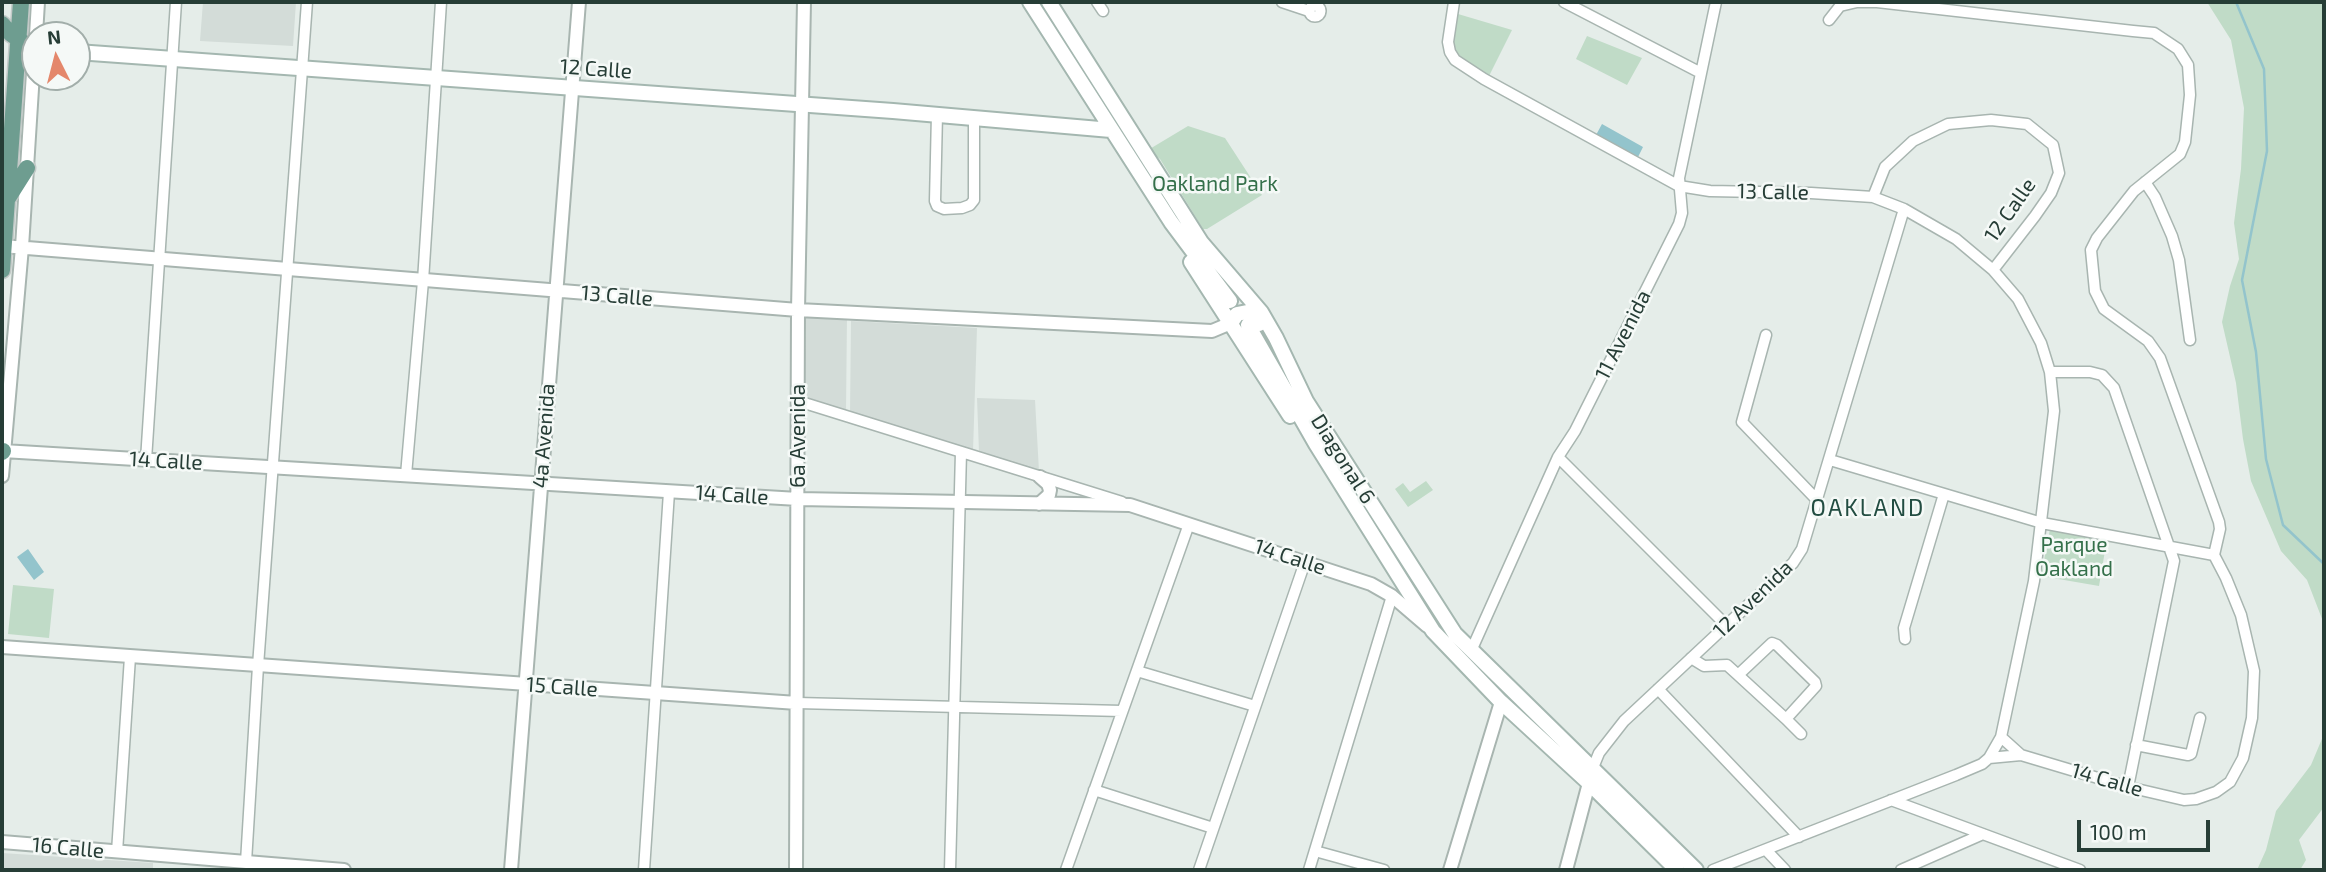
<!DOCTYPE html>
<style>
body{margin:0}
#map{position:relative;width:2326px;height:872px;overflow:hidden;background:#e5ede9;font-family:"Exo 2",sans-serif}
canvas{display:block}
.frame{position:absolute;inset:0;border:4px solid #263d36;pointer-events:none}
.north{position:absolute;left:21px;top:21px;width:70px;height:70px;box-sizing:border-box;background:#f5f9f7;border:2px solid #a2aeaa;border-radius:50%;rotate:354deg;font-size:19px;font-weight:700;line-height:28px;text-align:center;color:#263d36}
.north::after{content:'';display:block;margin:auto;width:24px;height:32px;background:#e4876b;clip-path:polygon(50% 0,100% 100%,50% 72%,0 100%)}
.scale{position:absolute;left:2077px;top:820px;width:133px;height:32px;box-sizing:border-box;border:4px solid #263d36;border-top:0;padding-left:9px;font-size:21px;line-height:24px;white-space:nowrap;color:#263d36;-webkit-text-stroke:5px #f5f9f7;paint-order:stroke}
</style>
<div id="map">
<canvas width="2326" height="872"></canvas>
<div class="frame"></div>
<div class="north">N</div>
<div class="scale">100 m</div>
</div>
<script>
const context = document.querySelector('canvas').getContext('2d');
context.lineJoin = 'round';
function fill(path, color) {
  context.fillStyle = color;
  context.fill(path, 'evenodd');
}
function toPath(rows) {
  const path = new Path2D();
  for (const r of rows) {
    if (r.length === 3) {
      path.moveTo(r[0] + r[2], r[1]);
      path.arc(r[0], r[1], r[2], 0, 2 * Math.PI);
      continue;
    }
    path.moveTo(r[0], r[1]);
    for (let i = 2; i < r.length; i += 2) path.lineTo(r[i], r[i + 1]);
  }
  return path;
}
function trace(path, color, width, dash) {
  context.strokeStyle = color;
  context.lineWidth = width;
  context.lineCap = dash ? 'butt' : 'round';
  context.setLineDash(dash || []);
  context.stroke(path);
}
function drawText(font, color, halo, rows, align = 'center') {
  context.font = font + ' "Exo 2",sans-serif';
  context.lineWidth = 5;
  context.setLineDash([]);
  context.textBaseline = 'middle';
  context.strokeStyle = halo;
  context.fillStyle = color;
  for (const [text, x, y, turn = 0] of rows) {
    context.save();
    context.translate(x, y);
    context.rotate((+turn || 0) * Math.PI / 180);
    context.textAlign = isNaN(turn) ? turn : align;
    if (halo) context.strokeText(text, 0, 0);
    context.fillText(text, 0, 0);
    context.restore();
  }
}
fill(toPath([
 [203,2,296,2,293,46,200,41],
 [806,314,847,316,846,411,804,398],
 [851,321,977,328,973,451,850,414],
 [977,398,1035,400,1039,471,979,452],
 [2,853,153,863,153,870,2,870]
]), '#d3dcd8');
fill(toPath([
 [2207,2,2324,2,2324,624,2307,580,2281,551,2251,481,2243,439,2236,383,2222,322,2230,286,2239,259,2234,223,2241,169,2244,108,2231,40],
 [1458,14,1512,30,1487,80,1457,59,1453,44],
 [1587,36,1642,58,1627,85,1576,59],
 [1188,126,1225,138,1262,195,1207,229,1203,229,1160,159,1148,150],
 [1426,481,1433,490,1408,507,1395,489,1403,483,1410,492],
 [2050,529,2107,539,2099,586,2041,576],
 [13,585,54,589,49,638,8,634],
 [2324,734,2324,807,2299,840,2306,860,2300,870,2257,870,2266,850,2276,811,2311,765]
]), '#c0dbc7');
fill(toPath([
 [1602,124,1643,147,1637,159,1596,135],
 [28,549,44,572,34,580,17,557]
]), '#93c4cc');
trace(toPath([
 [2236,2,2264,69,2267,151,2242,280,2256,352,2266,459,2283,525,2324,564]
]), '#93c4cc', 2.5);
const minor = toPath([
 [1097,2,1103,11],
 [1282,2,1309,11],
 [1454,2,1448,42,1450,52,1455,60,1484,79,1679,186,1710,191,1811,193,1873,197,1904,209,1956,239,1993,270,2018,299,2041,343,2050,372,2054,411,2034,581,2001,737,1989,758,1982,764,1956,775,1713,870],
 [1564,2,1701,73],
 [1315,11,5.5],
 [1829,20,1840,6,1857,2,1877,2,2133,31,2154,33,2178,49,2188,65,2190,95,2185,142,2180,154,2134,191,2097,238,2091,250,2095,291,2104,309,2148,341,2160,358,2219,522,2220,529,2214,555,2226,578,2241,615,2254,671,2252,718,2243,758,2230,782,2216,792,2196,799,2184,800,2128,787,2021,755,1989,758],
 [937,114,935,201,937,206,944,209,962,208,970,205,974,200,974,117],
 [2145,182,2155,197,2172,236,2179,260,2190,340],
 [1873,197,1885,167,1913,141,1948,124,1991,120,2027,124,2053,145,2059,173,2051,193,2035,216,1993,270],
 [1766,335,1742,422,1817,500],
 [2050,372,2090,372,2102,375,2114,388,2174,561,2128,787],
 [798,401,1122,502],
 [1558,457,1726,625],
 [146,460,176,2],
 [1830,460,2042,523,2214,555],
 [406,475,423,281,441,2],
 [1905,639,1904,628,1944,494],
 [1471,651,1558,457,1575,431,1679,224,1682,213,1679,178,1716,2],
 [1691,658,1704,666,1727,665,1738,675,1786,719,1816,686,1815,682,1777,645,1772,643,1738,675],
 [1137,671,1255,706],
 [1658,689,1799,837],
 [797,703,1122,711],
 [1786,719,1801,734],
 [2001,737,2021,755],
 [2136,745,2188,755,2191,754,2200,718],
 [1592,770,1599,753,1624,721,1793,563,1802,549,1904,209],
 [1094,790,1213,828],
 [1891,800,2080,870],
 [1766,850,1785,870],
 [1315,851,1384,870],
 [117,852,130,657],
 [246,862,258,666,307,2],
 [644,870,669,492],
 [950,870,961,452],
 [1066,870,1189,524],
 [1199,870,1305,562],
 [1309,870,1392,596],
 [1901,870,1983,834]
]);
const tertiary = toPath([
 [36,35,38,2],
 [2,246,798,310,1212,331,1231,323],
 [3,451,798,499,1130,505,1371,584,1392,596,1427,626],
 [2,476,22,247,35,41],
 [1039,504,1049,495,1050,490,1048,484,1040,477],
 [2,647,797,703],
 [2,842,344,870],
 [511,870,579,2],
 [796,870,798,310,804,2],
 [1450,870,1501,702],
 [1566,870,1589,783]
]);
const secondary = toPath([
 [1030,2,1171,222,1230,301],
 [1049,2,1201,242,1261,312,1276,338,1306,401,1455,634,1696,870],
 [77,52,893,111,1111,130],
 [1191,262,1290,416],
 [1231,323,1237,314,1247,312,1253,314,1259,324],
 [1248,325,1316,444,1433,631,1501,702,1589,783,1677,870]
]);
const primary = toPath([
 [2,24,11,34,34,50],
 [8,198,27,168],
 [2,270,21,2],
 [2,452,3,451]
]);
trace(minor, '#a8b5b0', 13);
trace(tertiary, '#a8b5b0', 16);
trace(secondary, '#a4b7b0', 18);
trace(primary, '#c2c9c7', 19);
trace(minor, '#fff', 10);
trace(tertiary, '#fff', 12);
trace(secondary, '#fff', 14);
trace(primary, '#6e9d90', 16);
drawText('21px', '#263d36', '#f5f9f7', [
 ["12 Calle",596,69,4],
 ["13 Calle",1773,192,1],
 ["12 Calle",2010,210,-55],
 ["13 Calle",617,296,5],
 ["11 Avenida",1623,335,-63],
 ["4a Avenida",544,436,-86],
 ["6a Avenida",798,436,-90],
 ["Diagonal 6",1343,459,58],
 ["14 Calle",166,461,3],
 ["14 Calle",732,495,4],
 ["14 Calle",1290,557,18],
 ["12 Avenida",1753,599,-44],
 ["15 Calle",562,687,4],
 ["14 Calle",2107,780,16],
 ["16 Calle",68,848,5]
]);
drawText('21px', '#34704a', '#f5f9f7', [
 ["Oakland Park",1215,184],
 ["Parque",2074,545],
 ["Oakland",2074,569]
]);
context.letterSpacing = '2px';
drawText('23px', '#234d42', '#f5f9f7', [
 ["OAKLAND",1868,508]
]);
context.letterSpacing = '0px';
</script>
